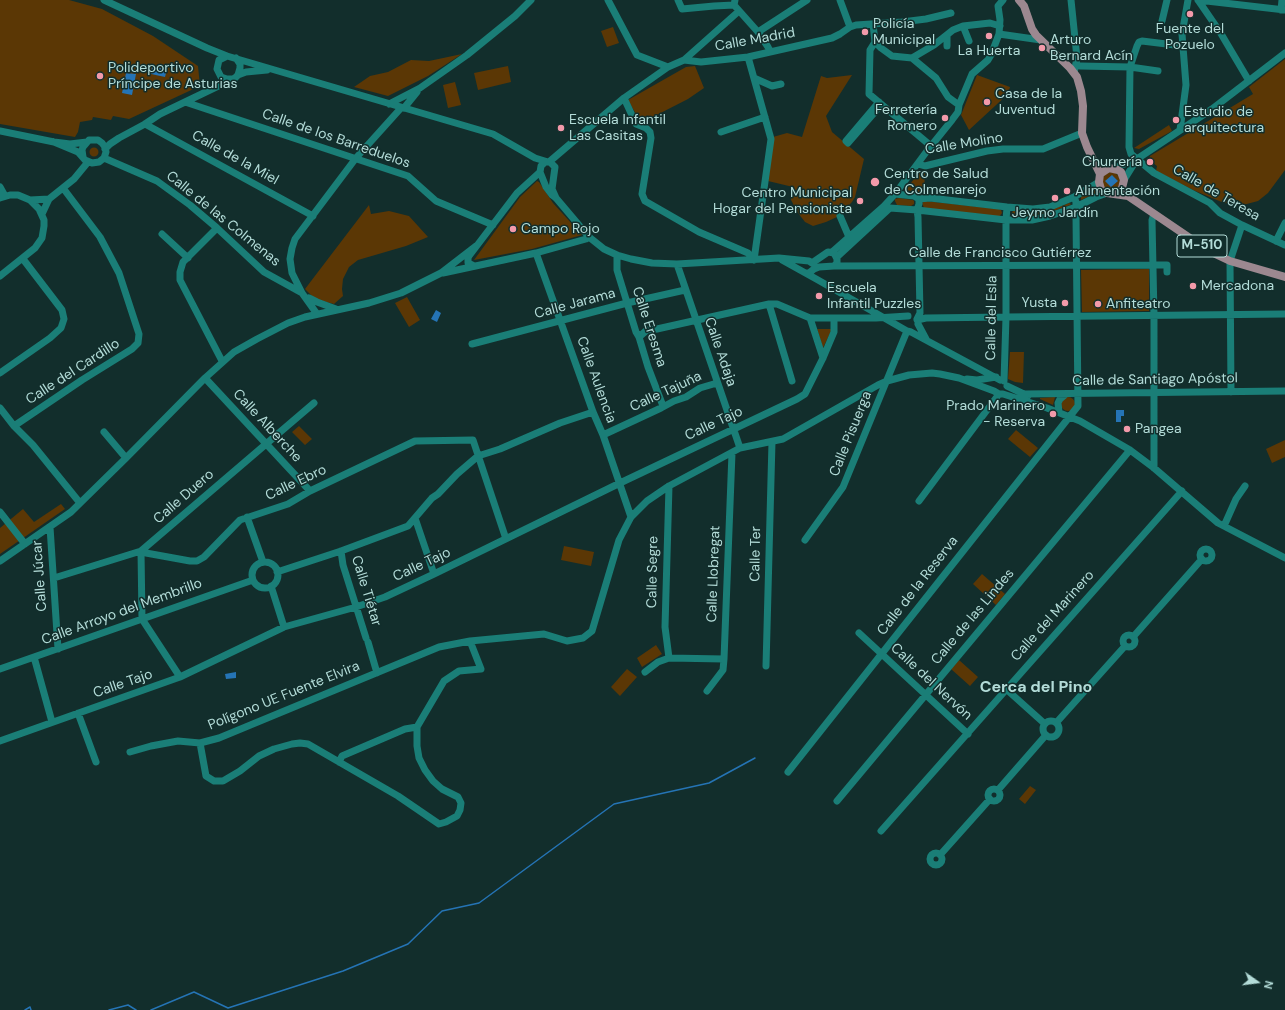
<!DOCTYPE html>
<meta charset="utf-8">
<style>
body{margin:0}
#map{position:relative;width:1285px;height:1010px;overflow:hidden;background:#122e2c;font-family:"DM Sans",sans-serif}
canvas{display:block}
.north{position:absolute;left:1237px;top:962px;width:40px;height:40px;-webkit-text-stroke:3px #122e2c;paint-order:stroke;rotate:104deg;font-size:11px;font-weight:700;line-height:16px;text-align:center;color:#b3dcd8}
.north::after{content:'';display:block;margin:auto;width:14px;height:18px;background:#b3dcd8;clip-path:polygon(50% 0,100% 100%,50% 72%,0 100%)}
</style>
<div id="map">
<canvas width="1285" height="1010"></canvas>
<div class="north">N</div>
</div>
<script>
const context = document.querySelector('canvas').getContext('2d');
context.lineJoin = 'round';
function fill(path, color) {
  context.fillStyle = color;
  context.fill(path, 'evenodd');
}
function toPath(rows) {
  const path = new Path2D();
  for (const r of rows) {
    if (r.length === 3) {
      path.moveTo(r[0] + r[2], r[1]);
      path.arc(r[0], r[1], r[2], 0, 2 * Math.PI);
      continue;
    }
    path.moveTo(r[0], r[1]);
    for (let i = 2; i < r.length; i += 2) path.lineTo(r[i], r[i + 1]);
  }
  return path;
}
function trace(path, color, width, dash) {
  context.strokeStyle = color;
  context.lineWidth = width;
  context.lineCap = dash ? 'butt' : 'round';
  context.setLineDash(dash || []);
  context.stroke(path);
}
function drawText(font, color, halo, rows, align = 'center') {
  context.font = font + ' "DM Sans",sans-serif';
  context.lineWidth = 3;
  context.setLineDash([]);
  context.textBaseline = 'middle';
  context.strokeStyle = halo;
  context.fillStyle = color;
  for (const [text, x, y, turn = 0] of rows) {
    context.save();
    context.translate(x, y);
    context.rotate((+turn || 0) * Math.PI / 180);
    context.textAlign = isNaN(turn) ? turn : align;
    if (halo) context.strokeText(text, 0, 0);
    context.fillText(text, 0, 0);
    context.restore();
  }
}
fill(toPath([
 [0,0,69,0,102,9,153,36,198,66,200,86,129,119,113,116,111,120,93,117,92,120,80,122,78,132,75,137,0,124],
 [613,27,619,43,607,47,601,31],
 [462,54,428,76,388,96,354,87,370,76,388,72,411,60,429,61],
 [1285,59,1285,170,1268,193,1258,201,1243,205,1224,203,1193,190,1156,171,1157,166,1153,163,1151,158,1149,159,1150,156,1253,94,1249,87],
 [508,66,511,82,478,90,474,73],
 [695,66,704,88,688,99,641,123,628,100,686,67],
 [852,75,826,116,832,132,864,159,855,197,852,202,837,217,826,222,813,226,805,222,798,213,791,200,791,194,793,187,768,181,773,137,787,133,802,137,821,76,827,78],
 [977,75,1010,87,1008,94,969,130,961,115],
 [455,82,461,105,448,108,443,85],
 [1169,125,1172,131,1139,149,1134,148],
 [94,152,4.5],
 [925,169,924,193,905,190,919,173],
 [1111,181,9],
 [537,181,539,182,553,203,582,235,532,249,474,260,520,197],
 [1096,188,1099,192,1081,200,1081,197],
 [899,198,913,200,914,201,914,204,911,206,897,205,895,201,895,199],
 [925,201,999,209,1001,210,1002,213,999,217,924,208,922,203],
 [1069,203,1071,204,1070,205,1051,212,1032,216,1014,217,1011,214,1013,211,1050,210],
 [369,205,371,214,389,211,409,216,428,237,406,246,358,260,349,267,343,279,342,289,343,296,334,304,315,299,305,289],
 [1149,269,1149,311,1082,312,1081,270],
 [407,297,420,320,409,327,395,303],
 [817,329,832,329,823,348],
 [1010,352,1024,352,1023,383,1015,382,1008,379],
 [1055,397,1053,405,1040,399,1040,398],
 [1068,404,7],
 [299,426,312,439,305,445,292,432],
 [1016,430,1038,448,1030,457,1008,439],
 [1285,440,1285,457,1272,463,1266,449],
 [61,504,65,509,0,554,0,528,23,509,34,522],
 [564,546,594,552,591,566,561,560],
 [982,574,1005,594,996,605,973,584],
 [656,645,662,654,642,667,637,658],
 [959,660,978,677,970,686,951,669],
 [627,669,637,677,620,696,611,687],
 [1030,786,1036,790,1025,804,1019,799]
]), '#5b3705');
fill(toPath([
 [152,67,167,69,165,77,151,74],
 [126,73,136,74,132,95,122,93],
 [1112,175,1118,181,1111,187,1105,181],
 [436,310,441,313,437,322,431,319],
 [1116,410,1124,410,1124,416,1121,416,1121,422,1116,422],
 [236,672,236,678,226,679,225,674]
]), '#2574b5');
trace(toPath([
 [25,1010,30,1007,31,1010],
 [109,1010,128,1005,136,1010],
 [151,1010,194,992,228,1008,343,971,408,944,442,911,479,903,614,804,709,783,755,758]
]), '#2574b5', 1.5);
trace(toPath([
 [104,0,207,48,227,56],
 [608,0,637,55,668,67],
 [678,0,682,9,714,6,734,5],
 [735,0,734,5,758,32,768,47,770,51],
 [840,0,850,27],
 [1071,0,1077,58,1074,73],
 [1198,0,1220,32,1249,81],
 [1198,0,1285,10],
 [1281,10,1282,0],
 [1162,21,1167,0],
 [873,24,875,42,881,48,892,56,912,58,936,78,948,97,959,105],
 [963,26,969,41],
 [758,32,807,0],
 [999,34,1041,40],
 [875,42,870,50,869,94,931,146],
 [947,46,947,35],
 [1183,46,1142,41,1139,42,1137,46,1130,67,1129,147,1131,154,1154,173,1210,203,1220,213,1242,225,1285,245],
 [748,57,771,139,754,260],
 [912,58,934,45,953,30,963,26,990,23,1000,26],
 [684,60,739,11],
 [1080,66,1130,67,1158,71],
 [238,75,246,72,267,70],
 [754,78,772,86,781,84],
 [231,79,227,79,221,77,217,69,219,60,227,56,493,134,535,158,548,162],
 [624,98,636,124,646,128,650,132,651,138,642,194,645,201,699,232,748,253,754,260],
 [185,102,408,176,436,201,493,225],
 [879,102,846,141,848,143,881,105],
 [389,104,420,88,467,55,515,16,531,0],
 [404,108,417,92],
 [145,124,313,216],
 [1180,130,1186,85,1182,34,1188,0],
 [0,131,54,142,70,144,87,142],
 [721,132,765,117],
 [54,142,78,152,85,160,92,163,99,162,104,158,106,152,105,147,102,143,98,140,89,140,83,147,82,150,83,157],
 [105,149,110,144,119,138,145,124,160,114,235,78,238,75,240,68,240,64,236,58],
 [104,158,157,181,190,205,217,228,264,272,302,293],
 [549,162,624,98,668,67,684,60,701,62,748,57,832,38,840,34,850,27,856,25,902,22,926,19,951,13],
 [918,164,925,166,933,164,987,151,1003,149,1043,149,1082,133],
 [1114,168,1137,159,1212,109,1285,53],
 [1124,180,1137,159],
 [0,187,5,196],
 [895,194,914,196,919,199,930,198,1007,207,1033,209,1050,207,1074,197,1099,182],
 [0,198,10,195,18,195,30,200,39,209,44,220,44,226,42,238,35,248,0,276],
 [556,198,552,189,555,167,550,162,545,162,541,166,540,172,546,187,552,195,556,198,589,237,604,249,617,255,631,259,652,263,677,264,779,258,809,261,812,263],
 [30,200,49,199],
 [42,214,49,199,74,179,88,162],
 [1154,214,1152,220,1154,316,1154,468],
 [840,216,849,237],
 [217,228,183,262,180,272,180,280,222,361],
 [162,234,188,258],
 [1276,241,1285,223],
 [832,252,884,206,895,194,927,151,952,120,958,112,959,105,972,74,988,60,991,55,999,34,1000,20,998,6,1003,0],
 [536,253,593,412,603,435,631,517],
 [617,255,617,270,636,332,639,337,648,367,663,406],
 [837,257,890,208,917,210,1006,220,1032,220,1050,216,1076,207,1096,197,1107,193],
 [782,260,818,280,907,331,911,332,1000,380],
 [677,264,740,448],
 [474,266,468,263,468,258,469,256,517,193,540,172],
 [834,266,1152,265,1167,265,1167,272],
 [443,273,536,253,586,239,589,237],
 [806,273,809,273,814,269,819,267,834,266,837,263,837,259,834,253,828,252,812,263],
 [309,298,317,302,336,309],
 [769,304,792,381],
 [317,314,302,293,292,273,290,259,292,248,295,239,356,158,401,108],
 [810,318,823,358],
 [917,319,920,313,918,217,917,210,919,204,919,199],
 [917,320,926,318,1006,317,1285,314],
 [918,324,926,339],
 [639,337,647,330,657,329,769,304,777,304,810,318,876,318,908,316],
 [472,344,627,303,685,290],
 [0,373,50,338,61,328,64,319,62,310,23,259],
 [205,378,310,491],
 [967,379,977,380,996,377],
 [1004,381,1006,317,1006,220,1007,207],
 [1007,386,1028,396],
 [1231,392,1230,261,1242,225],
 [1025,394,1285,391],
 [0,408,14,426,33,445,80,503],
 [1059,412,1058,403,1060,399,1066,394],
 [14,426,82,380,132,349,138,343,139,334,119,273,100,237,63,188],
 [104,432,126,458],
 [603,435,661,408,674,401,686,397,700,388,717,383],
 [669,486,665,627,669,658],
 [919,501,999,394],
 [0,512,25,544],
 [247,517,263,562],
 [415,518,434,574],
 [1224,526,1236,499,1245,486],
 [50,527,58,649],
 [805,540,843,487,907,331],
 [1206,555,6],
 [341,551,343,565,366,638],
 [0,561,71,512,126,458,205,378,234,352,257,339,288,323,305,317,369,303,401,293,441,273,476,246],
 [265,575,13],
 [277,572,341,551,408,526,432,498,438,494,457,474,478,456,500,449,560,423,593,412],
 [54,578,141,551,314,403],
 [271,586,284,627],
 [859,633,968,734],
 [1129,641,6],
 [1133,637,1202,559],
 [368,642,377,673],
 [34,657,52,722],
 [766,666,772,442],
 [0,669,253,580],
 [645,672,658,662,669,658,724,659],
 [180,677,142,619,141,551,146,553,190,561,197,561,204,557,240,520,288,504,310,491,415,441,473,440,506,539],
 [1006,689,1045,724],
 [707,691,723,670,724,659,732,453],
 [78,713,96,762],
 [1051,729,8],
 [1056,723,1125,646],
 [0,741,180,677,284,627,356,607,385,597,434,574,620,483,797,399,805,394,823,358,834,332,834,318],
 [200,743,206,776,214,781,223,781,240,771,259,756,274,749,292,744,300,743,308,744,398,796,439,824,446,822,457,816,460,810,461,803,458,797,442,789,433,781,425,770,419,758,417,746,417,727,444,681,459,671,481,669,470,641],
 [130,752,151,746,178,741,200,743,219,738,439,647,470,641,544,634,567,641,583,638,592,631,619,540,631,517,647,501,669,486,740,448,783,439,878,385,887,381,909,375,932,373,940,374,959,378,994,391,999,394,1003,394,1047,408,1080,421,1130,450,1154,468,1218,523,1285,558],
 [339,762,342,756,405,729,417,727],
 [788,772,1078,406,1076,216,1076,202,1074,197],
 [994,795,6],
 [998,790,1046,735],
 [837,801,1130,450],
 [881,831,1182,491],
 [936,859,6],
 [940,855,990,799]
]), '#1a7e77', 7);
trace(toPath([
 [1019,0,1024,6,1032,29,1036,35,1070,68,1077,77,1081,91,1083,106,1082,133,1087,147,1100,174],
 [1122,188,1128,196,1209,251,1230,261,1285,277],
 [1115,194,1119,192,1122,188,1124,180,1121,172,1118,170,1109,168,1100,174,1099,182,1101,189,1107,193,1128,196]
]), '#9c8890', 8);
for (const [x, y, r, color] of [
 [1190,14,4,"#f39aaa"],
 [865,32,4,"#f39aaa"],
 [989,36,4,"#f39aaa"],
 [1042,48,4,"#f39aaa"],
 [100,76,4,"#f39aaa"],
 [987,102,4,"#f39aaa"],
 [945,118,4,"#f39aaa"],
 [1176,120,4,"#f39aaa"],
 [561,128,4,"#f39aaa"],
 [1150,162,4,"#f39aaa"],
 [875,182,5,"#f39aaa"],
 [1067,191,4,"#f39aaa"],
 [1055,198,4,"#f39aaa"],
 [860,201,4,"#f39aaa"],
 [513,229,4,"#f39aaa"],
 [1193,286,4,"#f39aaa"],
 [819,296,4,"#f39aaa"],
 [1065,303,4,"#f39aaa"],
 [1098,304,4,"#f39aaa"],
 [1053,414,4,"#f39aaa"],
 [1127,429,4,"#f39aaa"]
]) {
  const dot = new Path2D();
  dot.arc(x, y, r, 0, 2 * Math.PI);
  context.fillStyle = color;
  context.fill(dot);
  trace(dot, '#122e2c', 1.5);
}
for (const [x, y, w] of [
 [1202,246,50]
]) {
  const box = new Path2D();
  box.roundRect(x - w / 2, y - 11, w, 22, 3);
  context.fillStyle = '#122e2c';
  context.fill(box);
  trace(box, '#b3dcd8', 1);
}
drawText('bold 13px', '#b3dcd8', null, [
 ["M-510",1202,246]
]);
drawText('14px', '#b3dcd8', '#122e2c', [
 ["Policía",873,24],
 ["Municipal",873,40],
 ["Fuente del",1190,29,"center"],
 ["Pozuelo",1190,45,"center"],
 ["Arturo",1050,40],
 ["Bernard Acín",1050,56],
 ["La Huerta",989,51,"center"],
 ["Polideportivo",108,68],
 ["Príncipe de Asturias",108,84],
 ["Casa de la",995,94],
 ["Juventud",995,110],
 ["Ferretería",937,110,"right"],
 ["Romero",937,126,"right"],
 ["Estudio de",1184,112],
 ["arquitectura",1184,128],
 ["Escuela Infantil",569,120],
 ["Las Casitas",569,136],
 ["Churrería",1142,162,"right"],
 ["Centro de Salud",884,174],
 ["de Colmenarejo",884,190],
 ["Alimentación",1075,191],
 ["Centro Municipal",852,193,"right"],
 ["Hogar del Pensionista",852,209,"right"],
 ["Jeymo Jardín",1055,213,"center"],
 ["Campo Rojo",521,229],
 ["Mercadona",1201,286],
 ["Escuela",827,288],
 ["Infantil Puzzles",827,304],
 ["Yusta",1057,303,"right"],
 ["Anfiteatro",1106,304],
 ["Prado Marinero",1045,406,"right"],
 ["- Reserva",1045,422,"right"],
 ["Pangea",1135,429]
], 'left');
drawText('14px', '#b3dcd8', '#122e2c', [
 ["Calle Madrid",755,40,-10],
 ["Calle de los Barreduelos",336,139,19],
 ["Calle Molino",964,144,-9],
 ["Calle de la Miel",235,158,29],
 ["Calle de Teresa",1216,193,30],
 ["Calle de las Colmenas",223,219,39],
 ["Calle de Francisco Gutiérrez",1000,253],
 ["Calle Jarama",575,304,-15],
 ["Calle del Esla",992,318,-89],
 ["Calle Eresma",649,327,72],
 ["Calle Adaja",720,352,71],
 ["Calle del Cardillo",73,372,-33],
 ["Calle Aulencia",596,380,70],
 ["Calle de Santiago Apóstol",1155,380,-1],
 ["Calle Tajuña",666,392,-25],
 ["Calle Tajo",714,424,-25],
 ["Calle Alberche",267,426,47],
 ["Calle Pisuerga",851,434,-68],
 ["Calle Ebro",296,483,-25],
 ["Calle Duero",184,497,-41],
 ["Calle Ter",756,554,-89],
 ["Calle Tajo",422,565,-25],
 ["Calle Segre",653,572,-89],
 ["Calle Llobregat",714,574,-88],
 ["Calle Júcar",40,576,-94],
 ["Calle de la Reserva",918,586,-52],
 ["Calle Tiétar",366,591,73],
 ["Calle Arroyo del Membrillo",122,612,-20],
 ["Calle del Marinero",1053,616,-48],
 ["Calle de las Lindes",973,617,-50],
 ["Calle del Nervón",931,682,43],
 ["Calle Tajo",123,684,-19],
 ["Polígono UE Fuente Elvira",284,696,-22]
]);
drawText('bold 16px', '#b3dcd8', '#122e2c', [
 ["Cerca del Pino",1036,688]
]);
</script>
